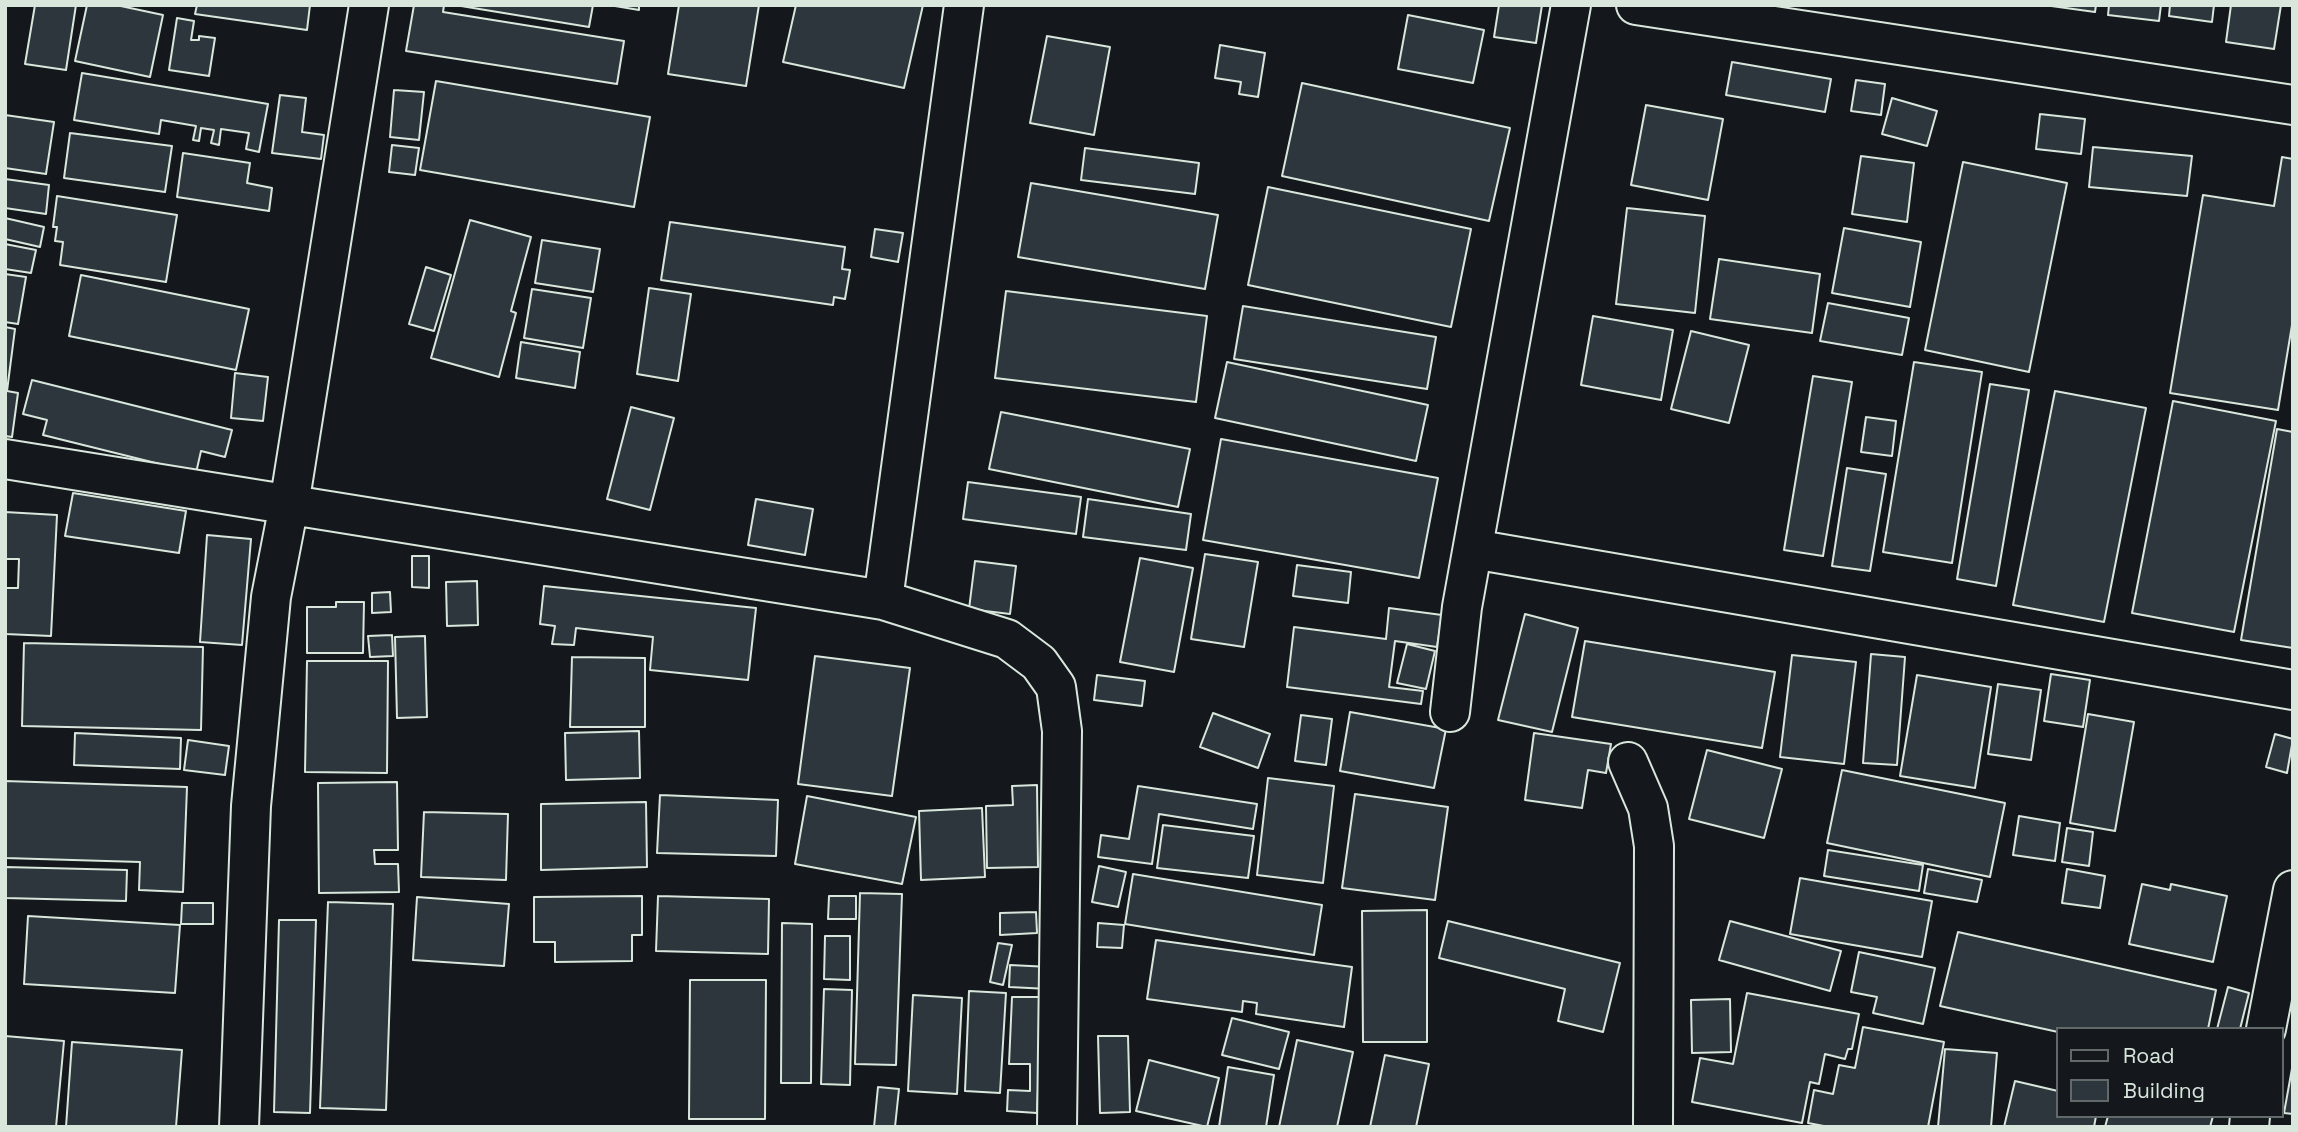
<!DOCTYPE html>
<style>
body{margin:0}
#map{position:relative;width:2298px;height:1132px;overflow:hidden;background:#14181c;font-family:"Space Grotesk",sans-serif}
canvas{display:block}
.frame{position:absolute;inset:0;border:7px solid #d8e6dc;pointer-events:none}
.legend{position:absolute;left:2056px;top:1027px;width:228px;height:91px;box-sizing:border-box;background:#14181c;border:2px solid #626a69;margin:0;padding:9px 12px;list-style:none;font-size:21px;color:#d8e6dc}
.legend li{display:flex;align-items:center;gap:14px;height:35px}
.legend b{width:35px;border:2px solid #626a69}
</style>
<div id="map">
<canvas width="2298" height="1132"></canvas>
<div class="frame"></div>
<ul class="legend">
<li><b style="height:9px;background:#14181c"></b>Road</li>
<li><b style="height:19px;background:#2c363c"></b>Building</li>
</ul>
</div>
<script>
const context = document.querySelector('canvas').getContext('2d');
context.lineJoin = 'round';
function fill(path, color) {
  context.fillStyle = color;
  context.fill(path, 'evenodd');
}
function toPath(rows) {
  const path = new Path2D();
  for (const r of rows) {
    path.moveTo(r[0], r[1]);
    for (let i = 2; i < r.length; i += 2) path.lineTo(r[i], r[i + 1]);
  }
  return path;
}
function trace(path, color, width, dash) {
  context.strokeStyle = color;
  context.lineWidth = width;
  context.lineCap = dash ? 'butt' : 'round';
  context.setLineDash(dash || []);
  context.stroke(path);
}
const building = toPath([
 [35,5,76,5,66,70,25,64,35,5],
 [87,5,116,5,163,15,150,77,75,61,87,5],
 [197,5,310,5,307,30,195,14,197,5],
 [414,5,444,5,443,12,624,41,617,84,406,51,414,5],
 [455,5,593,5,589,27,455,5],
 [609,5,639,5,639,10,609,5],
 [679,5,759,5,746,86,668,74,679,5],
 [796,5,923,5,904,88,783,62,796,5],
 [1499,5,1542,5,1536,43,1494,37,1499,5],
 [2044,5,2096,5,2095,12,2044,5],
 [2109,5,2161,5,2159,21,2108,15,2109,5],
 [2170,5,2214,5,2212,22,2169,16,2170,5],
 [2231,5,2281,5,2274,49,2226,42,2231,5],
 [1408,15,1484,30,1473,83,1398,69,1408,15],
 [177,18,194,21,191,40,199,40,199,36,215,38,209,76,169,70,177,18],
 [1047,36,1110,47,1094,135,1030,123,1047,36],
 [1220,45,1265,53,1258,97,1239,94,1241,82,1215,78,1220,45],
 [1732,62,1831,79,1825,112,1726,95,1732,62],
 [82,73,268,104,259,152,246,149,249,133,221,129,219,145,211,143,214,130,201,128,199,141,193,140,196,126,161,120,159,134,74,120,82,73],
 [1856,80,1885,84,1881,115,1851,111,1856,80],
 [436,81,650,117,634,207,420,170,436,81],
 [1302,83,1510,128,1489,221,1282,176,1302,83],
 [394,90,424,92,419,140,390,137,394,90],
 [280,95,306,98,302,132,324,135,321,159,272,153,280,95],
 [1892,98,1937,111,1927,146,1882,134,1892,98],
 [1646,105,1723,119,1708,200,1631,185,1646,105],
 [2040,114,2085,119,2081,154,2036,149,2040,114],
 [5,115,54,122,46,174,5,168,5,115],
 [70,133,172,146,165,192,64,178,70,133],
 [392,145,419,148,415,175,389,172,392,145],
 [2093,147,2192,156,2187,196,2089,187,2093,147],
 [1085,148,1199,163,1195,194,1081,180,1085,148],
 [183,153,250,163,247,183,272,188,269,211,177,197,183,153],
 [1861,156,1914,163,1907,222,1852,214,1861,156],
 [2282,157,2293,159,2293,319,2278,410,2170,393,2203,195,2274,206,2282,157],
 [1963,162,2067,183,2029,372,1925,350,1963,162],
 [5,179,49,185,46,214,5,208,5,179],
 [1031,183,1218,215,1205,289,1018,257,1031,183],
 [1268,187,1471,229,1451,327,1248,285,1268,187],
 [57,196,177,215,166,282,60,265,63,242,55,241,57,227,53,227,57,196],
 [1627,208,1705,216,1695,313,1616,304,1627,208],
 [5,218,44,227,40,247,5,239,5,218],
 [470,220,531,237,511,311,516,313,499,377,431,358,470,220],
 [670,222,845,247,842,269,850,270,845,299,834,297,833,305,661,280,670,222],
 [1844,228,1921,242,1910,307,1832,293,1844,228],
 [875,229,903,233,898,262,871,257,875,229],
 [542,240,600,249,593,292,535,283,542,240],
 [5,244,36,250,31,273,5,269,5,244],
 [1719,259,1820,274,1812,333,1710,319,1719,259],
 [426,267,451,275,434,331,409,324,426,267],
 [5,274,26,277,18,324,5,322,5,274],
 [81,275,249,309,236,370,69,336,81,275],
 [649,288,691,294,678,381,637,374,649,288],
 [532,289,591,298,583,348,524,338,532,289],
 [1006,291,1207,316,1196,402,995,378,1006,291],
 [1828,303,1909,318,1902,355,1820,341,1828,303],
 [1243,306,1436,337,1427,389,1234,359,1243,306],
 [1593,316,1673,330,1661,400,1581,385,1593,316],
 [5,327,15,329,7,391,18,393,12,437,5,436,5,327],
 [1691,331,1749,345,1729,423,1671,409,1691,331],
 [521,342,580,352,575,388,516,378,521,342],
 [1227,362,1428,405,1416,461,1215,418,1227,362],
 [1914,362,1982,372,1952,563,1883,552,1914,362],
 [235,373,268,377,263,421,231,418,235,373],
 [1813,376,1852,382,1823,556,1784,550,1813,376],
 [32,380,232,430,225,457,201,451,196,473,43,435,47,420,23,414,32,380],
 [1990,384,2029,390,1996,586,1957,579,1990,384],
 [2055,391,2146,408,2104,622,2013,605,2055,391],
 [2173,401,2276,421,2234,632,2132,613,2173,401],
 [631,407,674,418,650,510,607,499,631,407],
 [1001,412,1190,449,1178,507,989,469,1001,412],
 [1866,417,1896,421,1892,456,1861,452,1866,417],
 [2277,429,2293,432,2293,648,2241,640,2277,429],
 [1221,439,1438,478,1419,578,1203,540,1221,439],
 [1847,468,1886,474,1870,571,1832,566,1847,468],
 [968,482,1081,497,1076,534,963,519,968,482],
 [73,493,186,511,179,553,65,536,73,493],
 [756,499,813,509,805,555,748,545,756,499],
 [1088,499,1191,514,1186,550,1083,537,1088,499],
 [5,512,57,515,51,636,5,634,5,588,18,588,19,559,5,559,5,512],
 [207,535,251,539,242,645,200,642,207,535],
 [1205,554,1258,562,1244,647,1191,639,1205,554],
 [412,556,429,556,429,588,412,587,412,556],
 [1140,558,1193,568,1174,672,1120,662,1140,558],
 [975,561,1016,566,1010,614,969,609,975,561],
 [1297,565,1351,572,1348,603,1293,596,1297,565],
 [477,581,478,625,447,626,446,582,477,581],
 [544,586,756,608,748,680,650,670,653,637,576,628,574,645,552,644,555,626,540,624,544,586],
 [390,592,391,612,372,613,372,593,390,592],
 [336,602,364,602,363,653,307,653,307,607,336,607,336,602],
 [1389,608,1442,615,1437,647,1395,641,1389,687,1423,691,1421,704,1287,687,1294,627,1386,639,1389,608],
 [1525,614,1578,628,1552,732,1498,720,1525,614],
 [392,635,393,656,370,657,368,636,392,635],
 [425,636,427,717,397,718,395,637,425,636],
 [1585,641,1775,672,1762,748,1572,717,1585,641],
 [24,643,203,647,201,730,22,726,24,643],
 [1407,644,1435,651,1426,689,1397,683,1407,644],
 [1871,654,1905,657,1897,765,1863,763,1871,654],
 [1792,655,1856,662,1844,764,1780,757,1792,655],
 [815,656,910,668,892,796,798,784,815,656],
 [572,657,645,658,645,727,570,727,572,657],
 [307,661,388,661,387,773,305,772,307,661],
 [2051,674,2090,680,2083,727,2044,721,2051,674],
 [1097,675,1145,681,1142,706,1094,700,1097,675],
 [1917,675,1991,687,1975,788,1900,776,1917,675],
 [1998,684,2041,690,2031,760,1988,754,1998,684],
 [1350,712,1446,729,1434,788,1340,771,1350,712],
 [1213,713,1270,734,1258,768,1200,747,1213,713],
 [2088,714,2134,722,2115,831,2070,823,2088,714],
 [1301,715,1332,719,1326,765,1295,761,1301,715],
 [639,731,640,778,566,780,565,733,639,731],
 [75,733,181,738,180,769,74,765,75,733],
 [1534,733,1611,744,1606,773,1588,770,1582,808,1525,800,1534,733],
 [2275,734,2293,739,2287,773,2266,767,2275,734],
 [188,740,229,746,225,775,184,770,188,740],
 [1707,750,1782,769,1764,838,1689,819,1707,750],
 [1842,770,2005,803,1990,877,1827,843,1842,770],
 [1268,778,1334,786,1323,883,1257,875,1268,778],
 [5,781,187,787,183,892,139,890,140,862,5,858,5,781],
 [397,782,398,850,374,850,375,864,398,864,399,892,319,893,318,783,397,782],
 [1037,785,1038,867,987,868,986,806,1013,805,1012,786,1037,785],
 [1138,786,1257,804,1253,829,1159,814,1152,864,1098,857,1101,835,1129,839,1138,786],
 [1355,794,1448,807,1435,900,1342,888,1355,794],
 [660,795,778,800,776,856,657,853,660,795],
 [807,796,916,817,902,884,795,864,807,796],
 [646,802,647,867,541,870,541,804,646,802],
 [982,808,985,877,921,880,919,811,982,808],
 [424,812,508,814,506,880,421,877,424,812],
 [2019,816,2060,823,2055,861,2013,855,2019,816],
 [1163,825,1254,836,1248,878,1157,868,1163,825],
 [2067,828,2093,832,2089,866,2062,862,2067,828],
 [1828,850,1923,865,1919,891,1824,876,1828,850],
 [1099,866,1126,872,1118,907,1092,902,1099,866],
 [5,867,127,870,126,901,5,898,5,867],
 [1928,869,1982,880,1977,902,1924,893,1928,869],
 [2067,869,2105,876,2100,908,2062,903,2067,869],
 [1133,874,1322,905,1314,955,1125,924,1133,874],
 [1800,878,1932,901,1922,957,1790,934,1800,878],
 [2142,884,2170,890,2171,884,2227,896,2213,962,2129,944,2142,884],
 [860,893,902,894,896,1065,855,1064,860,893],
 [642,896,642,935,632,935,632,961,555,962,555,942,534,942,534,897,642,896],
 [658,896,769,899,768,954,656,951,658,896],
 [829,896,856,896,856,919,828,919,829,896],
 [417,897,509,904,504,966,413,960,417,897],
 [328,902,393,904,386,1110,320,1108,328,902],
 [182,903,213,903,213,924,181,924,182,903],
 [1427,910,1427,1042,1363,1042,1362,911,1427,910],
 [1036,912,1037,933,1000,935,1000,913,1036,912],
 [28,916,180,925,175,993,24,984,28,916],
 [279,920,316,920,310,1113,274,1112,279,920],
 [1448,921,1620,963,1603,1032,1558,1021,1565,989,1439,958,1448,921],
 [1730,921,1841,951,1830,991,1719,960,1730,921],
 [782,923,812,924,811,1083,781,1083,782,923],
 [1098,923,1124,925,1122,948,1097,947,1098,923],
 [1958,932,2216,990,2208,1029,2058,1029,2058,1032,1940,1006,1958,932],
 [825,936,850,936,850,980,824,979,825,936],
 [1156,940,1352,967,1344,1027,1256,1014,1257,1003,1243,1001,1242,1012,1147,999,1156,940],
 [998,943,1012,945,1003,985,990,982,998,943],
 [1859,952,1935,968,1923,1024,1873,1013,1877,997,1851,992,1859,952],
 [1010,965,1050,967,1049,989,1009,987,1010,965],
 [690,980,766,980,765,1119,689,1119,690,980],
 [2228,987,2249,993,2240,1029,2217,1029,2228,987],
 [824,989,852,990,850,1085,821,1084,824,989],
 [969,991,1006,993,1000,1093,965,1091,969,991],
 [1747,993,1859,1014,1852,1049,1848,1049,1845,1059,1825,1054,1819,1084,1810,1082,1802,1123,1692,1102,1700,1058,1733,1064,1747,993],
 [913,995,962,998,957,1094,908,1091,913,995],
 [1012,997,1042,997,1037,1113,1007,1111,1008,1090,1030,1091,1030,1064,1009,1064,1012,997],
 [1730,999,1731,1052,1692,1053,1691,1000,1730,999],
 [1232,1018,1289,1032,1279,1069,1222,1055,1232,1018],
 [1863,1027,1944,1042,1928,1127,1829,1127,1808,1123,1814,1090,1833,1094,1839,1065,1855,1068,1863,1027],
 [5,1036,64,1041,56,1127,5,1127,5,1036],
 [1098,1036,1128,1036,1130,1112,1100,1113,1098,1036],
 [1297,1040,1353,1052,1337,1127,1279,1127,1297,1040],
 [72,1042,182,1050,176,1127,66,1127,72,1042],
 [1945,1049,1997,1053,1991,1127,1938,1127,1945,1049],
 [1385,1055,1429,1064,1416,1127,1370,1127,1385,1055],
 [1149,1060,1219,1078,1207,1127,1136,1111,1149,1060],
 [2293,1063,2293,1114,2284,1113,2293,1063],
 [1228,1067,1274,1075,1266,1127,1219,1127,1228,1067],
 [2015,1081,2058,1091,2058,1116,2096,1116,2094,1127,2004,1127,2015,1081],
 [878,1087,899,1089,895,1127,874,1127,878,1087],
 [2108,1116,2213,1116,2210,1127,2105,1127,2108,1116]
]);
fill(building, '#2c363c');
trace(building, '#d8e6dc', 2);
const minor = toPath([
 [1636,5,2293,105],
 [5,459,883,600,1007,639,1039,663,1056,687,1062,731,1057,1127],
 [1473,549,2293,690],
 [883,600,964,5],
 [1450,712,1462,607,1571,5],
 [1628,762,1648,808,1654,846,1653,1127],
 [2266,1029,2293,890],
 [239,1127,251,806,271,597,289,505,369,5],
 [2249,1127,2250,1116]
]);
trace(minor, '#d8e6dc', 42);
trace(minor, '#14181c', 38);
</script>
